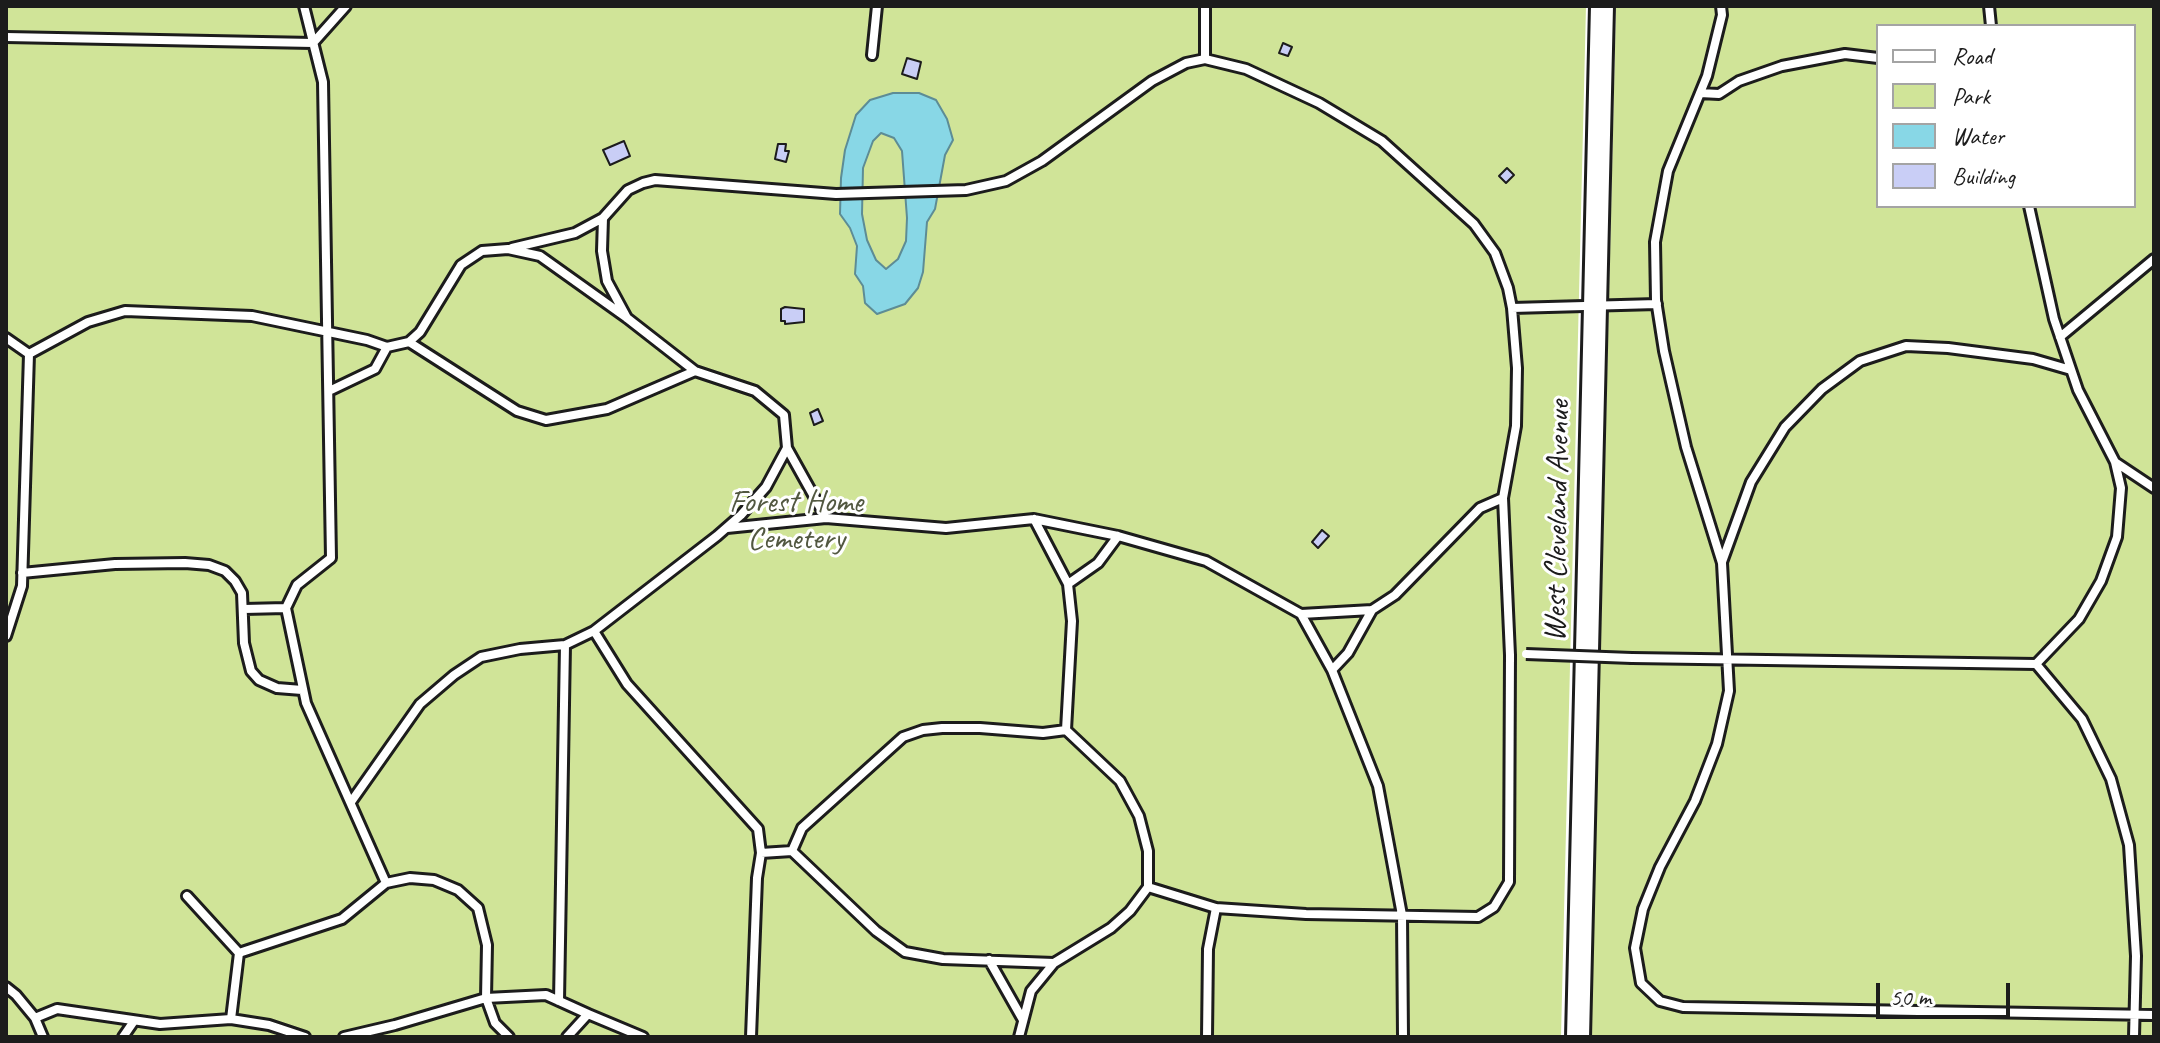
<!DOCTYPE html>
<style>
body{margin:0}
#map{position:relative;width:2160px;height:1043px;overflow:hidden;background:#fff;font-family:Caveat,sans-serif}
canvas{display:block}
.frame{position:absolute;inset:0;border:8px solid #1c1c1c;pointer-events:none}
.legend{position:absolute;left:1876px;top:24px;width:260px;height:184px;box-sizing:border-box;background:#fff;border:2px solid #a4a4a4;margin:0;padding:10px 14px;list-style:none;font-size:24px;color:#1c1c1c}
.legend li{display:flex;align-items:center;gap:16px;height:40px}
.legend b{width:40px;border:2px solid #a4a4a4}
.scale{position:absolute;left:1876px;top:983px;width:134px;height:36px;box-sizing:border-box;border:4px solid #1c1c1c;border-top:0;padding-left:10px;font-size:24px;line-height:28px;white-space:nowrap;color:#1c1c1c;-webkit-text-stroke:6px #fff;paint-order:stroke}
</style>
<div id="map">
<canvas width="2160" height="1043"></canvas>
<div class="frame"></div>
<ul class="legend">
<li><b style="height:10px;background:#fff"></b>Road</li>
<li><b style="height:22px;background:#d0e498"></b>Park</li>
<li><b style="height:22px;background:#88d7e6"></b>Water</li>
<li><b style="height:22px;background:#c9cef6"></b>Building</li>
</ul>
<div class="scale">50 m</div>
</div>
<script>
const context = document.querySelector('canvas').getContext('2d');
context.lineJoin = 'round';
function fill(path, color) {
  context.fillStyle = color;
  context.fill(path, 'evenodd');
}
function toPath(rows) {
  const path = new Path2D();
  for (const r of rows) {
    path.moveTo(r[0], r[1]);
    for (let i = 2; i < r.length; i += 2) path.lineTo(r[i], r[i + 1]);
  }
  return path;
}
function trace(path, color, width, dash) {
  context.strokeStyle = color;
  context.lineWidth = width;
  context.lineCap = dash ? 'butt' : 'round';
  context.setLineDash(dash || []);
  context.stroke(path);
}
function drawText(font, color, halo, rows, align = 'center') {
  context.font = font + ' Caveat,sans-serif';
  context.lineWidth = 6;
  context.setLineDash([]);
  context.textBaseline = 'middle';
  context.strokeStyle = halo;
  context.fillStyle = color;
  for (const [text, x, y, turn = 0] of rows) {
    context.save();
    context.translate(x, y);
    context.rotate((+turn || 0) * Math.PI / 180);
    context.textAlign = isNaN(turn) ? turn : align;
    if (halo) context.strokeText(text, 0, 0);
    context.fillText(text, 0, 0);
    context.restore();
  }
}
fill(toPath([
 [6,6,1586,6,1561,1037,6,1037],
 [1616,6,2154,6,2154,1037,1591,1037],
 [1878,26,2134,26,2134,206,1878,206]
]), '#d0e498');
const water = toPath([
 [893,93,919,93,936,100,947,119,953,140,945,155,935,209,927,222,923,272,918,288,905,304,877,314,865,303,863,286,855,274,857,246,850,228,840,214,841,178,845,150,856,115,870,100,893,93],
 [881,133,894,138,902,151,907,218,906,241,898,259,886,269,876,260,867,240,862,214,863,168,873,141,881,133]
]);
fill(water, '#88d7e6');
trace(water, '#5d8c95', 2);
const building = toPath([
 [1283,43,1292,47,1288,56,1279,53,1283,43],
 [907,58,921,62,917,79,902,74,907,58],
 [624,141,630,156,610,165,603,150,624,141],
 [778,144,786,144,785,151,789,151,786,162,775,159,778,144],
 [1507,168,1514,175,1506,183,1499,176,1507,168],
 [785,307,804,309,804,322,785,324,785,321,781,321,781,309,785,307],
 [818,409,823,421,814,425,810,413,818,409],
 [1322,530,1329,536,1318,548,1312,542,1322,530]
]);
fill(building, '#c9cef6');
trace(building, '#1c1c1c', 2);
const lane = toPath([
 [1721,6,1722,15,1707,76,1668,171,1655,242,1656,300,1664,351,1686,447,1722,563,1729,691,1717,744,1695,801,1660,867,1643,909,1635,948,1641,983,1660,1001,1683,1007,2154,1015],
 [1989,6,1991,26],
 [6,37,313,43,346,6],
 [872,55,877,6],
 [1205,59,1205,6],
 [1700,93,1719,94,1739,81,1782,66,1845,54,1878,58],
 [2029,206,2054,319,2078,390,2115,462,2121,488,2117,537,2101,581,2079,619,2036,664],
 [512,248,575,233,603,218],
 [1512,308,1657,304],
 [627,318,607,281,602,251,603,218,628,190,643,183,655,180,836,194,966,190,1006,181,1042,161,1152,81,1186,63,1205,59,1246,69,1319,103,1382,141,1474,224,1495,253,1508,288,1512,308,1517,368,1516,426,1503,498],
 [2060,337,2154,259],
 [6,338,29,354],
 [409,342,420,332,461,265,482,251,508,249,540,256,627,318,695,371],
 [329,391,375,369,387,347],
 [787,448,826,518,946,528,1034,519,1118,536,1206,561,1301,614,1332,670,1378,786,1402,915,1403,1037],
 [2115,462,2154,488],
 [1034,519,1068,584],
 [727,528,826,518],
 [1118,536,1098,563,1068,584,1072,621,1066,730,1120,781,1139,816,1148,851,1148,887,1216,908,1306,914,1478,917,1494,907,1509,882,1510,655,1503,498,1480,508,1395,595,1372,610,1301,614],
 [1722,562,1751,482,1785,427,1822,389,1860,361,1906,346,1948,348,2033,359,2071,370],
 [22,573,115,564,185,563,209,565,225,571,235,581,242,593,244,643,251,671,259,680,277,688,302,690],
 [244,609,286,608],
 [6,636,22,586,29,354,88,322,125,311,252,316,367,340,387,347,409,342,517,411,546,420,607,409,695,371,755,391,784,415,787,448,766,487,741,515,717,536,594,631],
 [1632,658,2036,664,2082,719,2111,779,2129,845,2136,956,2134,1037],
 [1332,670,1348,653,1372,610],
 [351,802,420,704,454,675,481,657,520,649,565,645,594,631,627,684,758,829,761,853,757,878,751,1037],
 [792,851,876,931,905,952,943,959,1054,963,1111,928,1130,911,1148,887],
 [761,853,792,851,802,828,903,737,923,730,942,728,980,728,1043,733,1066,730],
 [187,896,239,953],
 [989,960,1023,1020],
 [6,987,16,995,35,1018,43,1037],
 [559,1001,565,645],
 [35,1018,57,1009,160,1024,231,1019,239,953,342,919,386,883,306,703,286,608,297,585,331,558,323,82,304,6],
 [231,1019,269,1025,305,1037],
 [123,1037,134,1021],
 [344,1037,395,1025,486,998,487,945,478,908,458,890,434,880,410,878,386,883],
 [509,1037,495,1023,486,998,546,995,588,1014],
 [567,1037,588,1014,643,1037],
 [1019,1037,1031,991,1054,963],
 [1207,1037,1208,949,1216,908]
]);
const secondary = toPath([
 [1578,1037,1602,6]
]);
trace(lane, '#1c1c1c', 14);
trace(secondary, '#1c1c1c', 28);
trace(lane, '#fff', 8);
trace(secondary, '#fff', 22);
const laneBridge = toPath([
 [1526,654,1632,658]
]);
trace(laneBridge, '#1c1c1c', 14, []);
trace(laneBridge, '#fff', 8);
drawText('32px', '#525841', '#fff', [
 ["Forest Home",796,503],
 ["Cemetery",796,540]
]);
drawText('32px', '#1c1c1c', '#fff', [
 ["West Cleveland Avenue",1558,521,-89]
]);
</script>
